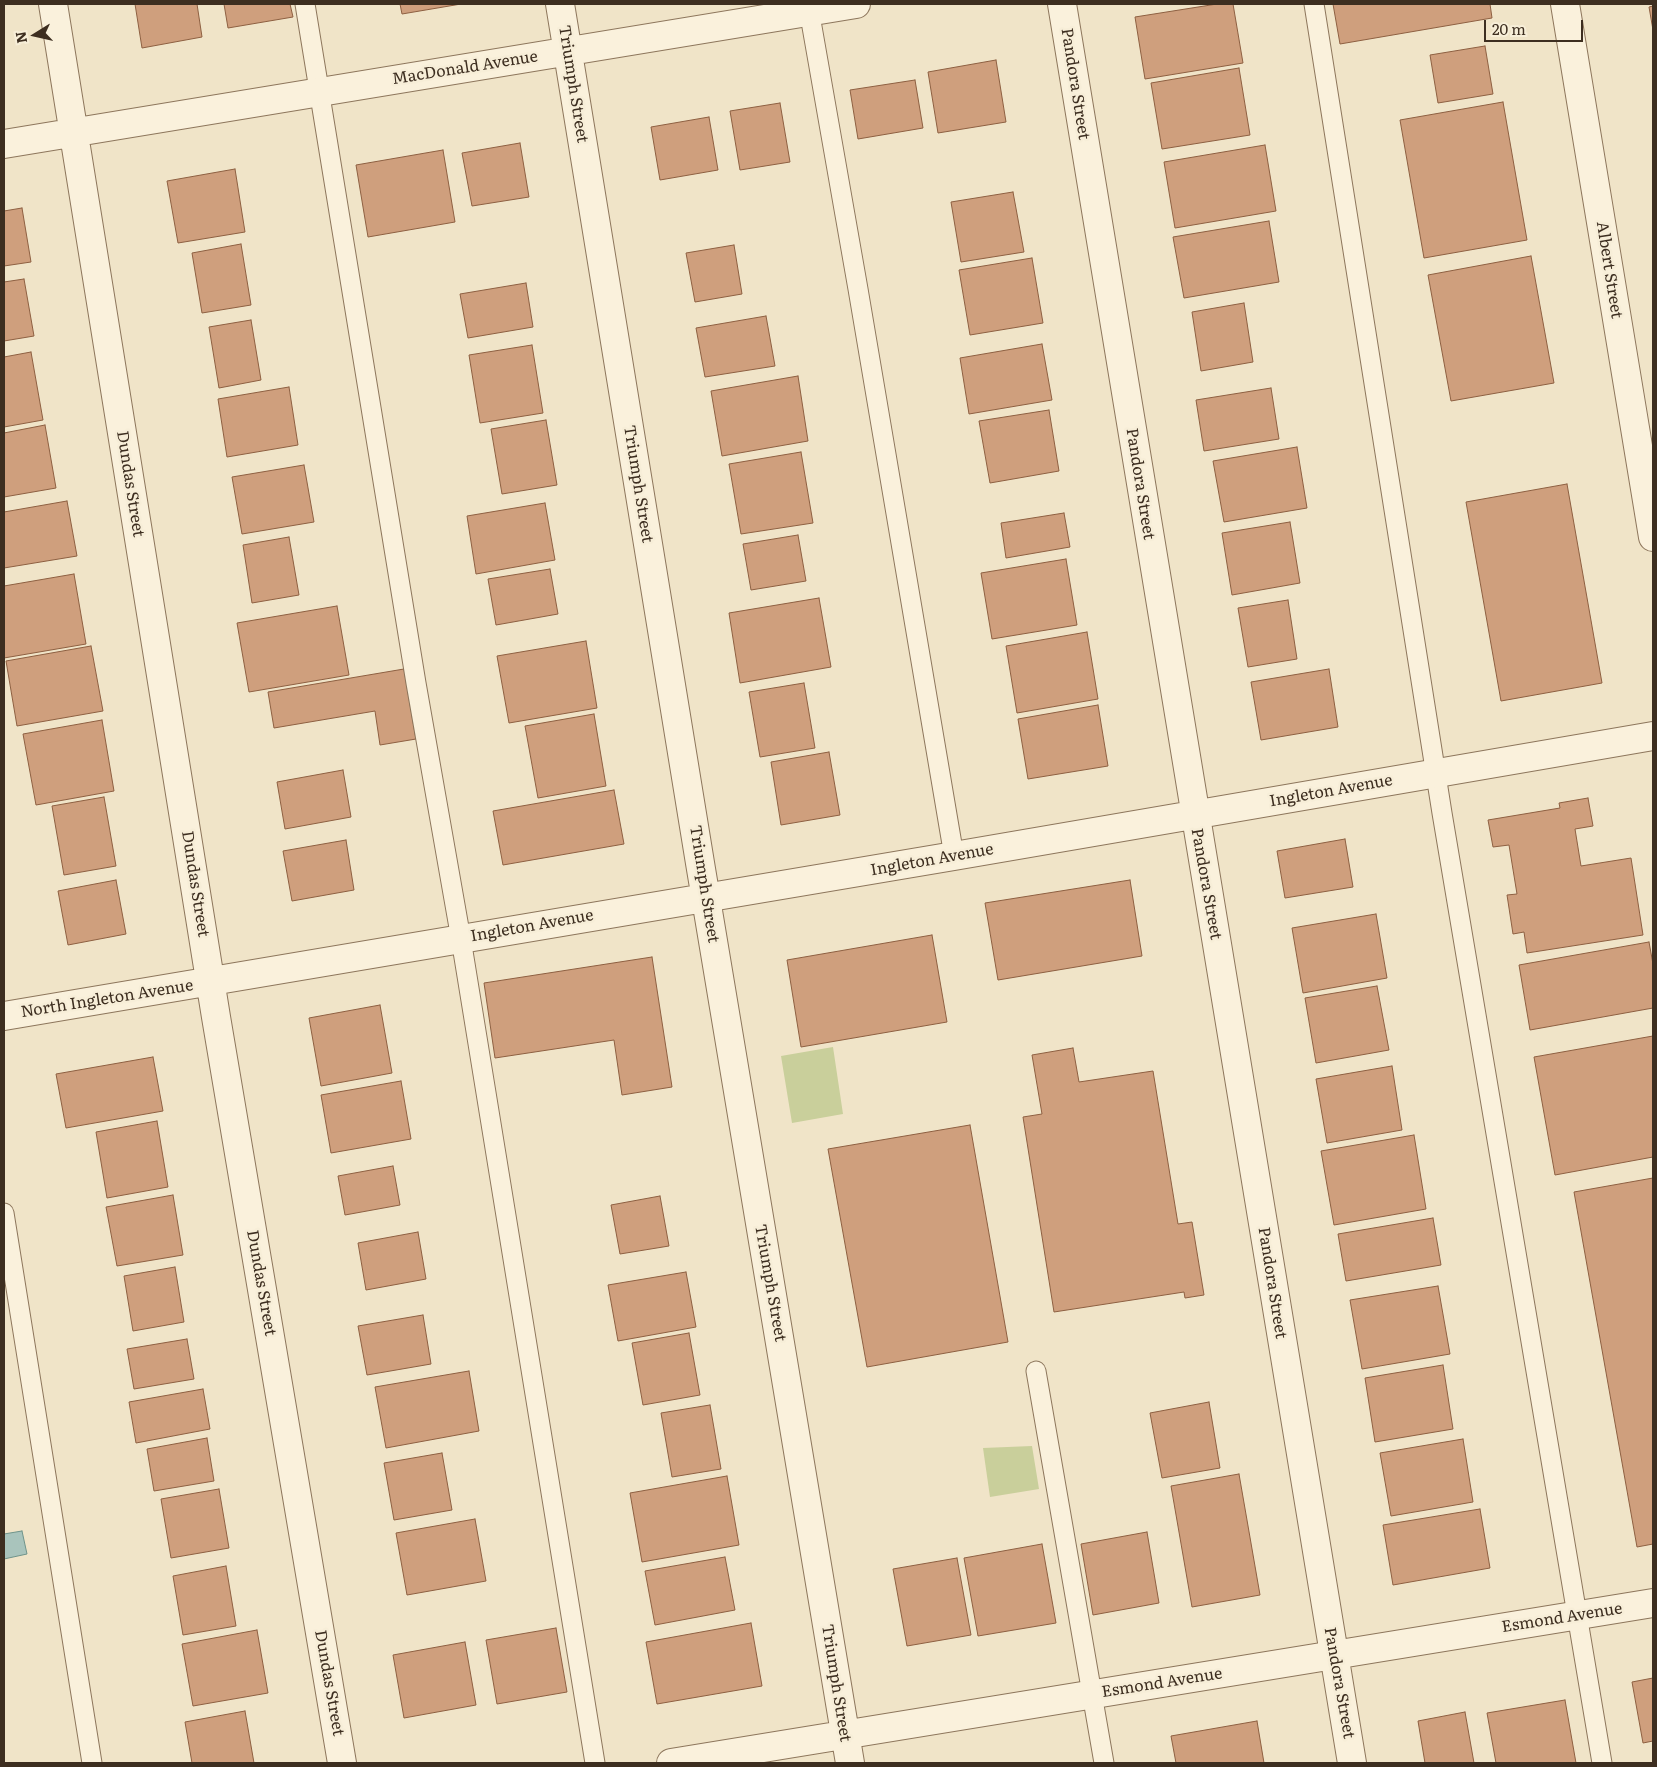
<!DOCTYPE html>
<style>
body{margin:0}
#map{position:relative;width:1657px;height:1767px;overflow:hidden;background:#f0e4c8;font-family:Literata,serif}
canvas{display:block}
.frame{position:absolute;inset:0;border:5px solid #3d2e20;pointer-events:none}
.north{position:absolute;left:10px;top:10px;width:50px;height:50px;-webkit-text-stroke:4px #f7eed8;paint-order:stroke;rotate:260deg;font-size:14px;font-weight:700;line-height:20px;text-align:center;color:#3d2e20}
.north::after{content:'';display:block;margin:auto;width:18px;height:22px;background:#3d2e20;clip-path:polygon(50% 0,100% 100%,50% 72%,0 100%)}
.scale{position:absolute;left:1484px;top:20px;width:99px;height:22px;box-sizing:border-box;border:2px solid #3d2e20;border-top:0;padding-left:6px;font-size:15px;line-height:18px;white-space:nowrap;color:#3d2e20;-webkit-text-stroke:4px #f7eed8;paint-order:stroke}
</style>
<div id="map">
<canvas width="1657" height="1767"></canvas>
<div class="frame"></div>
<div class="north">N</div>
<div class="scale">20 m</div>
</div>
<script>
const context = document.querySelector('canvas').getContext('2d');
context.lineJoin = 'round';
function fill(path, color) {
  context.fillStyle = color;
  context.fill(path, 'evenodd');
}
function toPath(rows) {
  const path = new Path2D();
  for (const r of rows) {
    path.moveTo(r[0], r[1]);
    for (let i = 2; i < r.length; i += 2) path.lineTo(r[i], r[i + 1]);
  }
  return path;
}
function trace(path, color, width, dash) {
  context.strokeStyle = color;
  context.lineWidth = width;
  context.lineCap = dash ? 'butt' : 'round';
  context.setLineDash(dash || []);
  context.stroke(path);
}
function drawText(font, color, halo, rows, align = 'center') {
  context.font = font + ' Literata,serif';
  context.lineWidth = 5;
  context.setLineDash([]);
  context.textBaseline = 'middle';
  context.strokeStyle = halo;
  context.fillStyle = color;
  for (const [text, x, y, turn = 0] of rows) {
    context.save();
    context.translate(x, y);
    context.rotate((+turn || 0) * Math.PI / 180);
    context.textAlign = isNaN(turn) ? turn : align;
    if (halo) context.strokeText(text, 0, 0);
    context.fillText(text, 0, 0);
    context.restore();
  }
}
fill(toPath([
 [833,1047,843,1114,792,1123,781,1056],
 [1032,1446,1039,1489,990,1497,983,1448]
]), '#c9cf9b');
const water = toPath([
 [22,1531,27,1554,4,1559,4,1534,22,1531]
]);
fill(water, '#a9c4bc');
trace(water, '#6f938a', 1);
const building = toPath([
 [135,4,197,4,202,37,142,48,135,4],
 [224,4,290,4,293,17,228,28,224,4],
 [400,4,461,4,402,14,400,4],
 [1217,4,1233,4,1243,63,1145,79,1135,17,1217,4],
 [1333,4,1490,4,1492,18,1340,44,1333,4],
 [1653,6,1653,30,1649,7,1653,6],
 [1485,46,1493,94,1438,103,1430,55,1485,46],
 [996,60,1006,122,938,133,928,72,996,60],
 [1239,68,1250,135,1162,149,1151,83,1239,68],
 [915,80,923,128,858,139,850,90,915,80],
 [1503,102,1527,240,1424,258,1400,120,1503,102],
 [780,103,790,162,740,170,730,111,780,103],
 [709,117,718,170,660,180,651,127,709,117],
 [520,143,529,197,472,206,462,153,520,143],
 [1265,145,1276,211,1175,228,1164,162,1265,145],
 [443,150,455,222,368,237,356,165,443,150],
 [235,169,245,232,178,243,167,181,235,169],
 [1013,192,1024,252,961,262,951,202,1013,192],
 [22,208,31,262,4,266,4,211,22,208],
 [1269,221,1279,282,1184,298,1173,237,1269,221],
 [241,244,251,305,202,313,192,253,241,244],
 [734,245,742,294,695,302,686,253,734,245],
 [1531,256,1554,383,1451,401,1428,275,1531,256],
 [1032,258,1043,323,970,335,959,270,1032,258],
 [24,279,34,336,4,341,4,282,24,279],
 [526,283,533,327,468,338,460,294,526,283],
 [1244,303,1253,362,1201,371,1192,312,1244,303],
 [766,316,775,366,705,377,696,328,766,316],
 [251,320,261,380,219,388,209,327,251,320],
 [1042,344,1052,400,969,414,960,358,1042,344],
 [532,345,543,413,480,423,469,355,532,345],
 [31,352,43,420,4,427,4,357,31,352],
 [798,376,808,441,722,456,711,391,798,376],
 [289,387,298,445,227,457,218,399,289,387],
 [1271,388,1279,439,1204,451,1196,400,1271,388],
 [1049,410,1059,471,990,483,979,421,1049,410],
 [546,420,557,485,502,494,491,429,546,420],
 [45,425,56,488,4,497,4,433,45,425],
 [1297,447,1307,508,1224,522,1213,461,1297,447],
 [801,452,813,523,741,534,729,464,801,452],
 [304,465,314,522,242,534,232,477,304,465],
 [1567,484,1602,683,1501,701,1466,502,1567,484],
 [67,501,77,556,4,568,4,512,67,501],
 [545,503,555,560,476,574,467,516,545,503],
 [1064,513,1070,547,1006,558,1001,523,1064,513],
 [1290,522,1300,583,1232,595,1222,533,1290,522],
 [798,535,806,581,751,590,743,544,798,535],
 [289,537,299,595,252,603,243,545,289,537],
 [1066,559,1077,625,992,639,981,573,1066,559],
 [550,569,558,614,496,625,488,579,550,569],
 [74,574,86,644,4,658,4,586,74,574],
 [819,598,831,667,740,683,729,613,819,598],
 [1288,600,1297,659,1248,667,1238,608,1288,600],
 [337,606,349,675,249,692,237,623,337,606],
 [1087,632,1098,699,1017,713,1006,646,1087,632],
 [586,641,597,708,509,723,497,656,586,641],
 [91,646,103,711,17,726,6,661,91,646],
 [404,669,416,739,380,745,375,711,274,728,268,692,404,669],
 [1329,669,1338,727,1261,740,1251,682,1329,669],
 [804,683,815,748,760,757,749,692,804,683],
 [1098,705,1108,766,1028,779,1018,719,1098,705],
 [594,714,606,786,538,798,525,726,594,714],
 [102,720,114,791,36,805,23,734,102,720],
 [829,752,840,815,781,825,771,762,829,752],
 [343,770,351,817,285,829,277,782,343,770],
 [614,790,624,844,503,865,493,811,614,790],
 [104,797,116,866,64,875,52,806,104,797],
 [1588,798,1593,826,1575,829,1581,866,1631,858,1643,935,1527,953,1524,932,1513,934,1507,895,1517,894,1509,845,1493,847,1488,820,1560,808,1559,803,1588,798],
 [1345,839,1353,887,1285,898,1277,851,1345,839],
 [346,840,354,890,292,901,283,851,346,840],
 [116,880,126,934,68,945,58,891,116,880],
 [1130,880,1142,956,998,980,985,903,1130,880],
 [1376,914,1387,978,1303,993,1292,928,1376,914],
 [932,935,947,1022,801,1047,787,960,932,935],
 [1649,942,1653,964,1653,1008,1530,1030,1519,965,1649,942],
 [652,957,672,1087,622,1095,614,1040,495,1058,484,983,652,957],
 [1377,986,1389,1050,1316,1063,1305,998,1377,986],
 [380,1005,392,1073,321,1086,309,1018,380,1005],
 [1653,1036,1653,1157,1555,1175,1534,1057,1653,1036],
 [1073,1048,1079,1082,1153,1071,1178,1224,1192,1222,1204,1295,1185,1298,1184,1292,1054,1312,1023,1117,1042,1114,1032,1055,1073,1048],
 [153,1057,163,1111,66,1128,56,1074,153,1057],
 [1392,1066,1402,1130,1327,1143,1316,1079,1392,1066],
 [401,1081,411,1139,331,1153,321,1095,401,1081],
 [157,1121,168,1187,107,1198,96,1132,157,1121],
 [970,1125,1008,1342,867,1367,828,1149,970,1125],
 [1414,1135,1426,1209,1334,1225,1321,1151,1414,1135],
 [393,1166,400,1205,345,1215,338,1176,393,1166],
 [1653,1178,1653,1544,1637,1547,1574,1192,1653,1178],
 [173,1195,183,1255,117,1266,106,1207,173,1195],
 [660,1196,669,1246,620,1254,611,1205,660,1196],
 [1433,1218,1441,1265,1346,1281,1338,1234,1433,1218],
 [418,1232,426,1279,366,1290,358,1243,418,1232],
 [175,1267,184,1322,133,1331,124,1276,175,1267],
 [686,1272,696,1327,618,1341,608,1285,686,1272],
 [1438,1286,1450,1354,1362,1369,1350,1300,1438,1286],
 [423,1315,431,1364,367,1375,358,1326,423,1315],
 [689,1333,700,1395,643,1405,632,1343,689,1333],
 [187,1339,194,1379,134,1389,127,1349,187,1339],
 [1443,1365,1453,1429,1375,1442,1365,1378,1443,1365],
 [469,1371,479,1431,386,1448,375,1387,469,1371],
 [203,1389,210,1429,136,1443,129,1402,203,1389],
 [1209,1402,1220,1468,1162,1478,1150,1413,1209,1402],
 [710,1405,721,1469,672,1477,661,1413,710,1405],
 [207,1438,214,1481,154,1491,147,1449,207,1438],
 [1463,1439,1473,1502,1391,1516,1380,1453,1463,1439],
 [442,1453,452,1510,394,1520,384,1463,442,1453],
 [1239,1474,1260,1595,1192,1607,1171,1486,1239,1474],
 [727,1476,739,1545,642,1562,630,1493,727,1476],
 [219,1489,229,1548,171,1558,161,1499,219,1489],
 [1480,1509,1490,1568,1393,1585,1383,1525,1480,1509],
 [475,1519,486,1581,407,1595,396,1533,475,1519],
 [1147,1532,1159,1603,1093,1615,1081,1544,1147,1532],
 [1042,1544,1056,1623,978,1636,964,1558,1042,1544],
 [725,1557,735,1610,655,1625,645,1571,725,1557],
 [957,1558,971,1635,907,1646,893,1569,957,1558],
 [226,1566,236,1626,183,1635,173,1576,226,1566],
 [751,1623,762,1686,657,1704,646,1642,751,1623],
 [556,1628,567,1692,497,1704,486,1640,556,1628],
 [257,1630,268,1693,193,1706,182,1644,257,1630],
 [465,1642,476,1705,404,1718,393,1655,465,1642],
 [1653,1678,1653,1741,1643,1743,1632,1682,1653,1678],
 [1565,1700,1576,1763,1496,1763,1487,1713,1565,1700],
 [245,1711,254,1763,192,1763,185,1722,245,1711],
 [1465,1712,1474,1763,1425,1763,1418,1721,1465,1712],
 [1257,1721,1264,1763,1176,1763,1171,1736,1257,1721]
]);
fill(building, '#cf9f7d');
trace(building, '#8d5f41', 1);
const service = toPath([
 [305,4,416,683,461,939,595,1763],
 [808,4,858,289,954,856],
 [1314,4,1442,813,1602,1763],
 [4,1213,92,1763],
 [1036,1371,1104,1763]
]);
const minor = toPath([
 [53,4,216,1017,342,1763],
 [560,4,700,863,850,1763],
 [1062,4,1352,1763],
 [4,144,856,4],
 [4,1016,954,856,1653,736],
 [671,1763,1653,1603]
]);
const tertiary = toPath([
 [1565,4,1653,537]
]);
trace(service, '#8d765c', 21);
trace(minor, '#8d765c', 30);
trace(tertiary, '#8d765c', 30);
trace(service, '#faf1dc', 19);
trace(minor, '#faf1dc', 28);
trace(tertiary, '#faf1dc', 28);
drawText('16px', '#3d2e20', '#f7eed8', [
 ["MacDonald Avenue",465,68,-9],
 ["Triumph Street",573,84,81],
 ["Pandora Street",1075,84,81],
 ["Albert Street",1609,270,81],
 ["Dundas Street",130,484,81],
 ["Triumph Street",638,484,81],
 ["Pandora Street",1140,484,81],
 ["Ingleton Avenue",1331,791,-10],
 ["Ingleton Avenue",932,860,-10],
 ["Dundas Street",195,884,81],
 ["Triumph Street",704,884,81],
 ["Pandora Street",1206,884,80],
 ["Ingleton Avenue",532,926,-10],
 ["North Ingleton Avenue",107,999,-9],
 ["Dundas Street",261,1283,80],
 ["Triumph Street",770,1283,80],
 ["Pandora Street",1272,1283,81],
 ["Esmond Avenue",1562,1618,-9],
 ["Dundas Street",329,1683,80],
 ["Triumph Street",836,1683,81],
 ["Esmond Avenue",1162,1683,-9],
 ["Pandora Street",1339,1683,80]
]);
</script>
